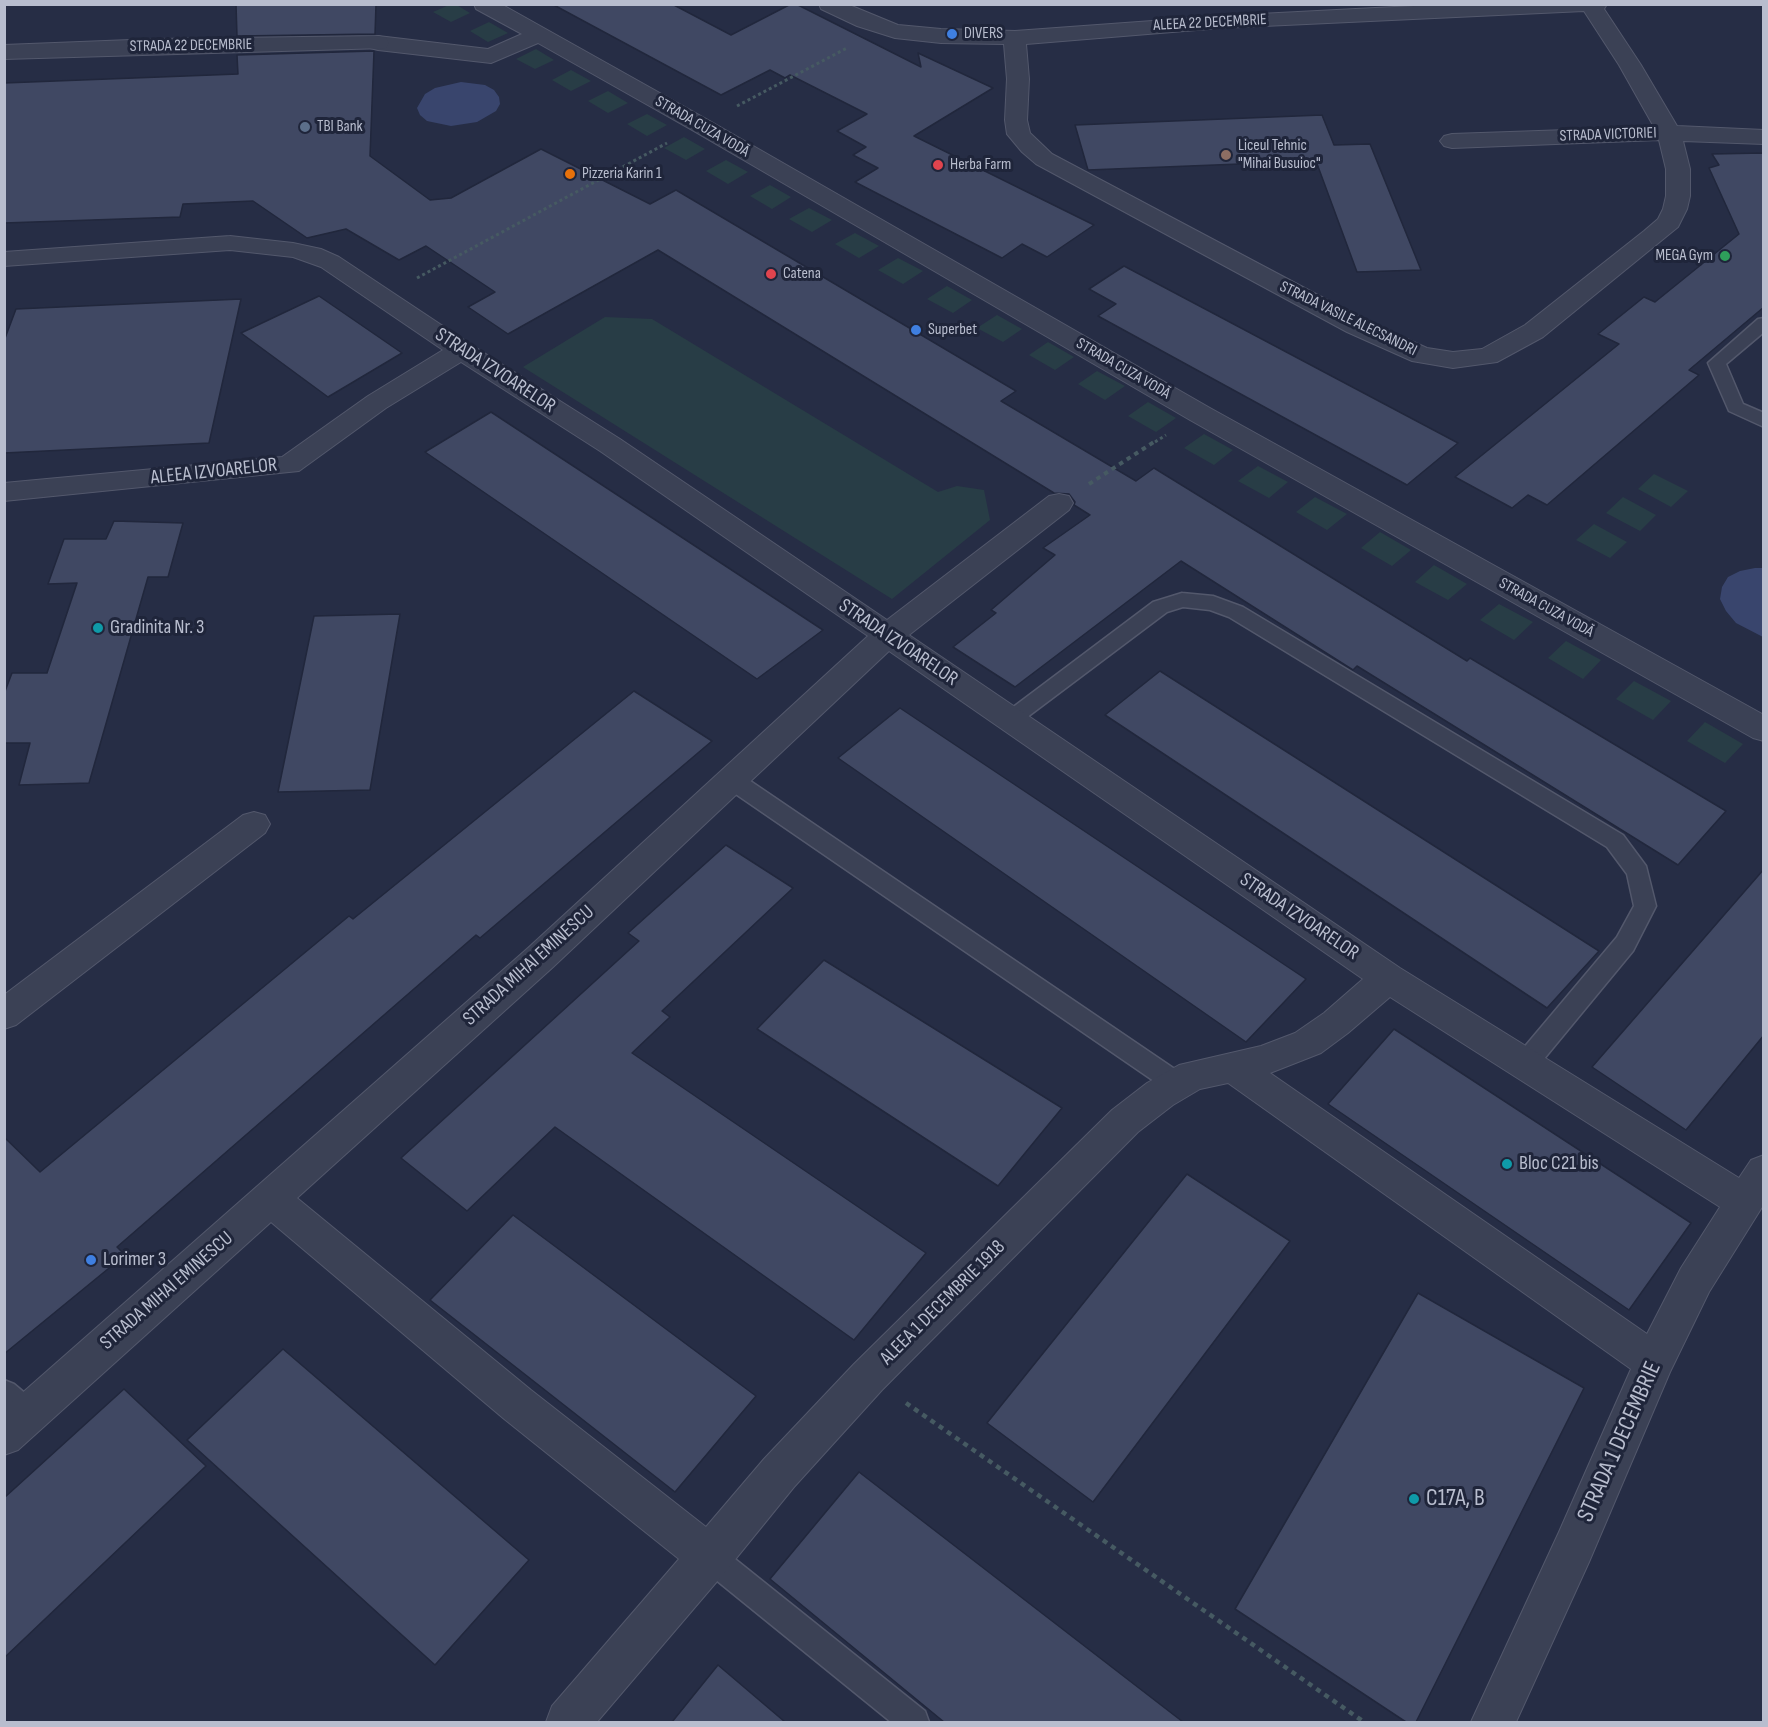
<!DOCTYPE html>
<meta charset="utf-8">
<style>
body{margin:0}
#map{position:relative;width:1768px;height:1727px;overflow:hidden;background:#262d45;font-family:"Sofia Sans Condensed",sans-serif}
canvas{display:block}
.frame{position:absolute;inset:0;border:6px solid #b8bdce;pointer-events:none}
</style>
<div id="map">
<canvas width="1768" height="1727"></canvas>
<div class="frame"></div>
</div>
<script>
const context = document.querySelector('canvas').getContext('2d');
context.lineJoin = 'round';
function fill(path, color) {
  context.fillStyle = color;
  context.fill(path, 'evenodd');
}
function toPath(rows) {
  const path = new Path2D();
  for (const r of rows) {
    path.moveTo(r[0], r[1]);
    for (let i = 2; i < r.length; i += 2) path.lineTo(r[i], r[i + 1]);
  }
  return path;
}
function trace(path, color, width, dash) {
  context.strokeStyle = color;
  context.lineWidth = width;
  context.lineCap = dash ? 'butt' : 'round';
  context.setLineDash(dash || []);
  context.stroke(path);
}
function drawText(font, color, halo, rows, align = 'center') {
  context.font = font + ' "Sofia Sans Condensed",sans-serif';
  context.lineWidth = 6;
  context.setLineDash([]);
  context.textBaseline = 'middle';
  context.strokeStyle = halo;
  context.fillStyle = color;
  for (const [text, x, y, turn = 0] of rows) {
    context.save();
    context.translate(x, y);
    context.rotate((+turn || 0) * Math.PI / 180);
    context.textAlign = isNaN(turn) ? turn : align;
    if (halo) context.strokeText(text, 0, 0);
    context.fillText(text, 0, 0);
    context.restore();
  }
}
fill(toPath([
 [455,4,470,13,451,22,433,12,449,5],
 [489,22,508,33,488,42,470,31],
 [536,49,554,60,535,69,516,59],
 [571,70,591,81,571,91,552,80],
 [608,91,628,103,608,113,588,101],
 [647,114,667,125,647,136,627,124],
 [684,137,705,149,686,160,664,148],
 [726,160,748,172,728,184,706,171],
 [770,185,791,197,772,209,750,196],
 [809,208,832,220,812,232,789,219],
 [855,233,879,246,859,258,835,244],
 [898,258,923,271,903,284,878,270],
 [947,286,972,300,953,313,927,299],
 [997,315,1022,329,1003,342,977,328],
 [605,317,652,319,938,492,957,486,984,490,990,520,892,599,523,367],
 [1048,342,1074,357,1055,370,1029,355],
 [1097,371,1125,386,1105,400,1078,384],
 [1148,402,1176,418,1156,432,1128,416],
 [1204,434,1233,450,1214,465,1184,448],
 [1258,466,1288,482,1269,498,1238,481],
 [1654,474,1688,491,1671,507,1638,489],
 [1315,497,1347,514,1327,530,1296,512],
 [1623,497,1656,515,1640,531,1606,513],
 [1594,524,1627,542,1610,558,1576,540],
 [1380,532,1411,550,1392,566,1361,548],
 [1434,565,1467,584,1448,600,1415,582],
 [1499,604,1533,622,1514,640,1480,620],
 [1566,641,1601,660,1583,679,1548,658],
 [1634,681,1671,701,1653,720,1616,699],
 [1705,722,1743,744,1725,763,1687,741]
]), '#283d46');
fill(toPath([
 [461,82,485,85,494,90,499,97,500,104,496,111,477,122,451,126,427,121,420,115,417,108,425,94,435,88],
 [1755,568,1763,568,1763,637,1736,623,1726,611,1720,599,1722,587,1728,577,1740,571]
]), '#39456d');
const building = toPath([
 [236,4,376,4,375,34,237,36,236,4],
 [552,4,672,4,731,35,791,4,796,4,921,67,918,53,993,88,914,136,1094,225,1047,257,1022,244,1002,258,855,182,878,168,853,155,866,147,837,131,867,114,790,75,785,78,770,70,721,95,552,4],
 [374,51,370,156,430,200,451,198,541,149,650,204,676,190,1016,391,1001,401,1136,481,1154,468,1467,661,1470,658,1726,811,1678,865,1357,666,1353,670,1181,561,1015,687,953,647,996,613,991,610,1055,555,1043,548,1090,515,1074,505,1075,502,1069,494,1054,493,658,250,508,334,468,307,495,292,426,246,399,260,346,229,307,238,253,201,183,204,180,217,4,223,4,83,238,74,237,55,374,51],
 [1322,115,1334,145,1370,144,1421,270,1357,272,1316,161,1088,170,1075,125,1322,115],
 [1764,153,1764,307,1689,370,1699,375,1547,505,1528,495,1512,508,1455,477,1619,344,1598,334,1644,297,1655,302,1739,234,1709,168,1719,165,1712,154,1764,153],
 [1124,266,1458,443,1407,485,1098,316,1116,304,1089,289,1124,266],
 [319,296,402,353,328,397,241,333,319,296],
 [241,299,209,443,4,453,4,341,16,309,241,299],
 [491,412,823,630,757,679,425,452,491,412],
 [114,521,183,523,168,577,148,577,89,783,19,785,30,743,4,743,4,694,12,673,47,673,77,583,48,584,64,539,106,539,114,521],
 [400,614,370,790,278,792,314,616,400,614],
 [1160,671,1599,951,1547,1008,1105,715,1160,671],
 [634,691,712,741,480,938,476,935,117,1247,125,1255,4,1354,4,1137,40,1172,349,916,353,919,634,691],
 [900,708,1306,979,1246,1042,838,758,900,708],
 [726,845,793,888,662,1011,670,1017,632,1053,926,1253,854,1340,555,1127,467,1211,401,1158,639,941,628,933,726,845],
 [1764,869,1764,1035,1686,1130,1592,1067,1764,869],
 [824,960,1062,1108,998,1186,757,1029,824,960],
 [1394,1029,1691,1223,1629,1310,1328,1104,1394,1029],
 [1187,1174,1290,1241,1093,1502,987,1423,1187,1174],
 [513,1215,756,1396,675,1492,430,1300,513,1215],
 [1418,1293,1584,1388,1416,1722,1406,1722,1235,1609,1418,1293],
 [283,1349,529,1560,435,1665,187,1440,283,1349],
 [124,1389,206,1466,4,1658,4,1498,124,1389],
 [859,1472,1183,1722,944,1722,770,1579,859,1472],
 [718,1665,785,1722,672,1722,718,1665]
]);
fill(building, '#404863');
trace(building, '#21273c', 1.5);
const service = toPath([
 [1764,318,1764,332,1726,364,1743,404,1764,413,1764,427,1729,411,1708,363,1758,319,1764,318],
 [1182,593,1213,596,1243,607,1623,835,1646,866,1656,906,1633,951,1534,1071,1525,1074,1516,1071,1513,1064,1516,1057,1617,937,1634,906,1627,874,1607,847,1229,617,1210,610,1183,607,1167,612,1018,724,1011,727,1004,724,1000,719,1004,714,1153,602,1182,593],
 [732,772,740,774,1185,1076,1188,1083,1185,1090,1176,1093,1167,1090,724,786,721,780,724,774,732,772],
 [4,1380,14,1384,39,1405,43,1414,39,1423,29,1427,19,1423,4,1411,4,1380],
 [710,1543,720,1547,925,1711,929,1722,891,1722,700,1567,696,1557,700,1547,710,1543]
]);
const pedestrian = toPath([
 [474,4,501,4,708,120,1210,408,1764,715,1764,741,1753,738,1190,420,692,130,538,43,491,63,378,50,370,48,367,43,370,38,378,36,488,49,522,34,476,9,474,4]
]);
const minor = toPath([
 [819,4,847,4,898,25,941,29,1015,31,1221,16,1452,4,1607,4,1604,9,1641,65,1677,126,1764,130,1764,144,1683,141,1690,169,1690,196,1687,209,1678,227,1543,337,1497,362,1453,368,1412,361,1347,332,1036,164,1022,152,1007,134,1005,120,1007,79,1004,44,941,43,895,38,857,26,821,9,819,4],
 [1584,11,1619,65,1654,127,1452,134,1444,136,1440,141,1444,146,1452,148,1659,140,1666,169,1666,196,1663,209,1658,219,1644,231,1525,325,1482,349,1453,352,1427,348,1365,320,1052,154,1030,133,1027,120,1029,79,1026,44,1221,28,1584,11],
 [378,36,386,38,389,43,386,48,4,59,4,45,156,39,378,36],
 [230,236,293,243,321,249,339,257,470,344,620,439,887,620,1049,496,1059,494,1069,496,1073,503,1069,510,909,635,1400,968,1739,1178,1751,1160,1764,1155,1764,1204,1709,1292,1670,1372,1589,1562,1516,1722,1471,1722,1559,1532,1631,1369,1228,1083,1200,1089,1173,1105,1138,1132,882,1390,794,1487,725,1572,597,1722,546,1722,552,1706,679,1559,503,1418,271,1222,18,1450,4,1455,4,1409,528,948,868,636,600,451,461,362,386,408,299,471,4,501,4,483,282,457,368,396,443,350,321,267,293,257,230,250,4,266,4,252,230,236],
 [889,651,1363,979,1324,1013,1295,1033,1261,1046,1179,1065,1147,1083,1112,1110,854,1364,764,1459,706,1527,531,1390,297,1198,552,968,889,651],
 [1390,997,1720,1207,1681,1268,1647,1334,1270,1073,1321,1053,1348,1033,1390,997],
 [254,812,265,815,270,824,265,833,16,1025,4,1029,4,995,243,815,254,812]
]);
trace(service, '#53586c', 3);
trace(pedestrian, '#53586c', 2);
trace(minor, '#53586c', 2);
trace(toPath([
 [737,106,847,48],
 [417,278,667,143],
 [1155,442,1166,435]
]), '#465a62', 3, [3, 3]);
trace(toPath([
 [1089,484,1157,440]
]), '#465a62', 4, [4.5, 4.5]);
trace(toPath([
 [906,1403,1364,1722]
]), '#465a62', 4.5, [5, 5]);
fill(service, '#3b4155');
fill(pedestrian, '#3b4155');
fill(minor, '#3b4155');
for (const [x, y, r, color] of [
 [952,34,6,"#3f7fe0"],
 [305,127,6,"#5c6f8a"],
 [1226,155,6,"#8d6e63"],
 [938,165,6,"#e0444e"],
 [570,174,6,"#e8710a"],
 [1725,256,6,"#2e9e5b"],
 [771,274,6,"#e0444e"],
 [916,330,6,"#3f7fe0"],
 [98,628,6,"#0f9aa8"],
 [1507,1164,6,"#0f9aa8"],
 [91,1260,6,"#3f7fe0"],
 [1414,1499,6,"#0f9aa8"]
]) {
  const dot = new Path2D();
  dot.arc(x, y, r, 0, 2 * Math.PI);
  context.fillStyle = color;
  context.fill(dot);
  trace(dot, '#1f253a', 2);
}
drawText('16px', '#b8bdce', '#1f253a', [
 ["ALEEA 22 DECEMBRIE",1210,23,-3],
 ["STRADA 22 DECEMBRIE",191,46,-1],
 ["STRADA CUZA VODĂ",702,127,30],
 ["STRADA VICTORIEI",1608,135,-2],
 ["STRADA VASILE ALECSANDRI",1348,319,26],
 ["STRADA CUZA VODĂ",1123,369,30],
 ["STRADA CUZA VODĂ",1546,608,29]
]);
drawText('16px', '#b8bdce', '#1f253a', [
 ["DIVERS",964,34],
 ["TBI Bank",317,127],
 ["Liceul Tehnic",1238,146],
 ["\"Mihai Busuioc\"",1238,164],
 ["Herba Farm",950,165],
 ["Pizzeria Karin 1",582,174],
 ["MEGA Gym",1713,256,"right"],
 ["Catena",783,274],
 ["Superbet",928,330]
], 'left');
drawText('20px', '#b8bdce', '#1f253a', [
 ["STRADA IZVOARELOR",495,371,33],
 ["ALEEA IZVOARELOR",214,472,-6],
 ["STRADA IZVOARELOR",898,643,34],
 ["STRADA IZVOARELOR",1299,917,34],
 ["STRADA MIHAI EMINESCU",529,966,-42],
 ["STRADA MIHAI EMINESCU",167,1291,-41],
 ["ALEEA 1 DECEMBRIE 1918",943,1303,-45]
]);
drawText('20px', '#b8bdce', '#1f253a', [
 ["Gradinita Nr. 3",110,628],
 ["Bloc C21 bis",1519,1164],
 ["Lorimer 3",103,1260]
], 'left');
drawText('24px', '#b8bdce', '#1f253a', [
 ["STRADA 1 DECEMBRIE",1620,1442,-66]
]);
drawText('24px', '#b8bdce', '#1f253a', [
 ["C17A, B",1426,1499]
], 'left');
</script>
